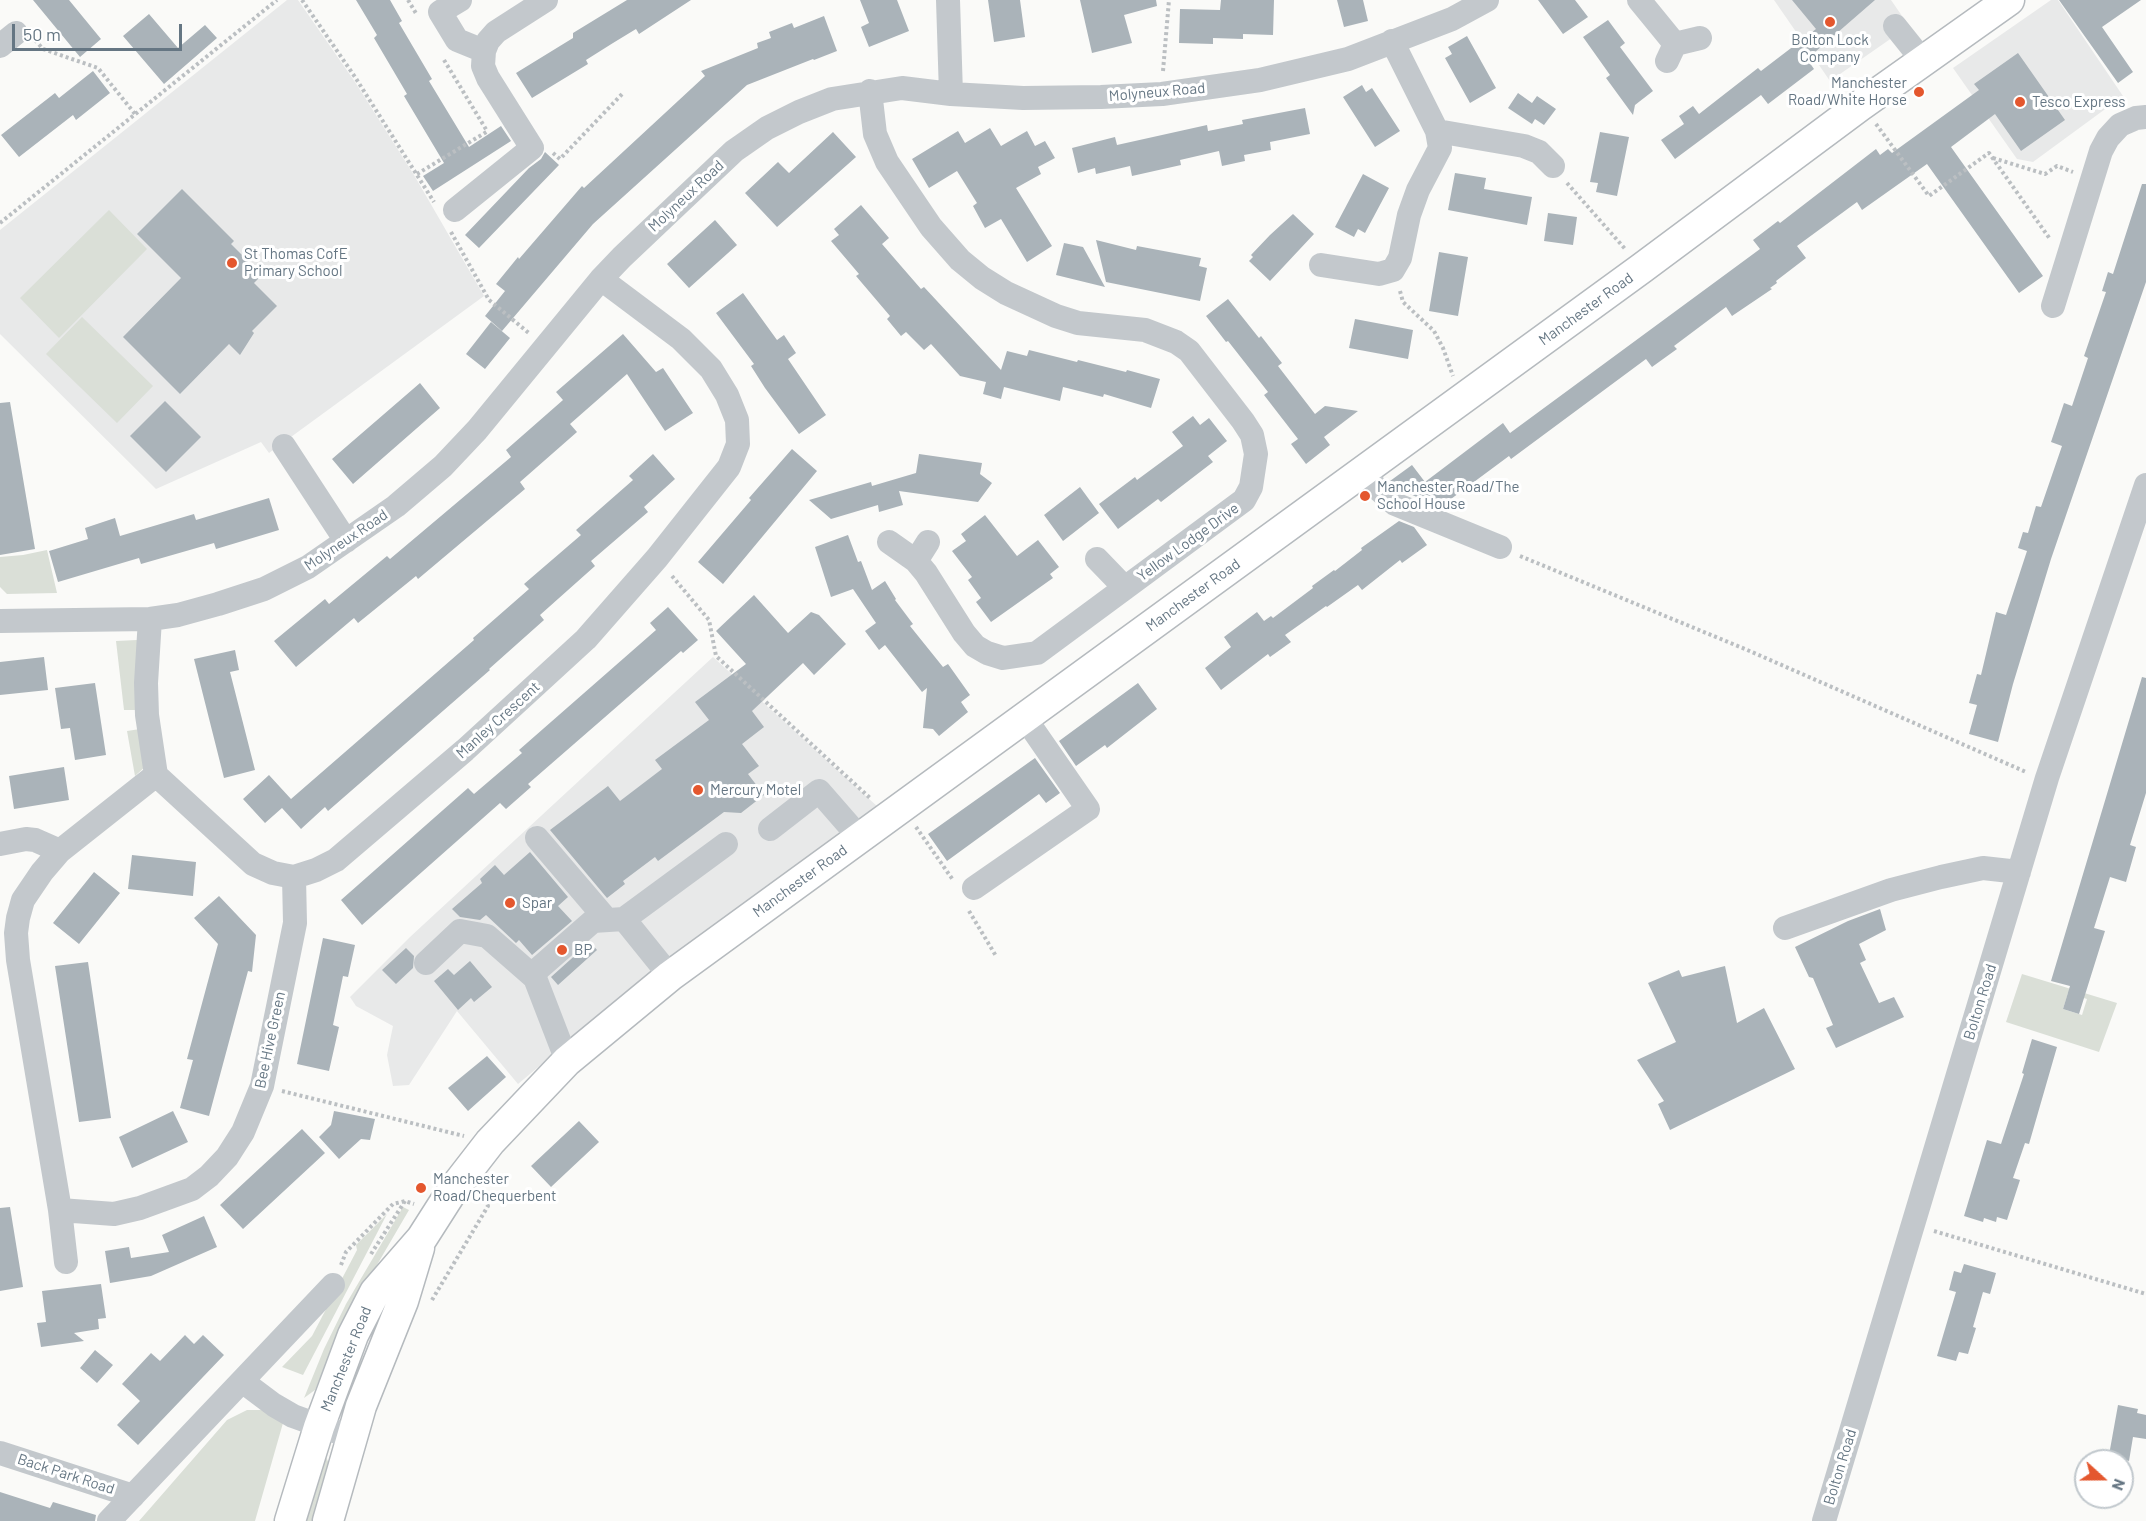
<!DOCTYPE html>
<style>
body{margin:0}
#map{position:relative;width:2146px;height:1521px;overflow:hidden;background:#fafaf8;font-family:Barlow,sans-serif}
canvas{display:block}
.north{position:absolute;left:2074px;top:1449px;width:60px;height:60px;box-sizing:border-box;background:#fff;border:2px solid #c1c8cd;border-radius:50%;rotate:111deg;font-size:16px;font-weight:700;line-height:24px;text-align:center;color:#657683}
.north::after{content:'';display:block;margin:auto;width:21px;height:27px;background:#e4572e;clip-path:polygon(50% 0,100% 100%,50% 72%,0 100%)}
.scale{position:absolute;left:12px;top:24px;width:170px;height:27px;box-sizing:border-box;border:3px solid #657683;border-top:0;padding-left:8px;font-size:18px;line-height:21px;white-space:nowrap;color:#657683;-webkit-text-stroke:4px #fff;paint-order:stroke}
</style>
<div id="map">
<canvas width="2146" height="1521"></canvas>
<div class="north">N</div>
<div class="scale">50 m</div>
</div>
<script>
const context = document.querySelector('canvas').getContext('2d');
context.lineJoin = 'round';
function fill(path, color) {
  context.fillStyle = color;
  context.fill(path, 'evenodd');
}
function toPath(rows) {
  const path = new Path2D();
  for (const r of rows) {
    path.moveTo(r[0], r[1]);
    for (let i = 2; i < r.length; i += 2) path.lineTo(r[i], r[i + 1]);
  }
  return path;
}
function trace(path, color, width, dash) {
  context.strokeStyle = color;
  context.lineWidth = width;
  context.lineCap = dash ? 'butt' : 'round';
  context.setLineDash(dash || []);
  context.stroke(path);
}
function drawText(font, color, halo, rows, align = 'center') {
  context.font = font + ' Barlow,sans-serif';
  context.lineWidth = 6;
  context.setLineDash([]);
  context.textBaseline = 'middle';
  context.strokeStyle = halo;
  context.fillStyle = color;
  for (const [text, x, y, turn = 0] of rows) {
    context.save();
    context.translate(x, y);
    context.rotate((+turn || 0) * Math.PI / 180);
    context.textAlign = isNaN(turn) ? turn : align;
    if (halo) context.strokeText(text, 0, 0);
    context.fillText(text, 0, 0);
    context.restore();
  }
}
fill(toPath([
 [287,0,298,0,355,82,414,175,484,296,269,453,261,442,156,489,0,334,0,230],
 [1774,0,1891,0,1909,26,1830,81],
 [2051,0,2058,0,2123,96,2033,162,2017,159,1953,68],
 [713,657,878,807,628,992,518,1084,457,1011,409,1085,393,1086,387,1055,393,1026,356,1006,350,997,410,937]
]), '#e8e9e9');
fill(toPath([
 [109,210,147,249,59,338,20,298],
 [82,317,153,386,117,423,46,354],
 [47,550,57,593,7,594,0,587,0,557,23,555],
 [137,640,139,710,124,710,116,641],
 [140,729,147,765,135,776,127,731],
 [2022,974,2117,1003,2099,1052,2006,1022],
 [2068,993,2087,999,2082,1015,2063,1009],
 [403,1207,409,1210,346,1318,315,1390,304,1398,324,1349,346,1304],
 [387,1214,303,1375,282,1367,312,1336,357,1250,356,1245],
 [247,1410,262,1410,283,1423,255,1521,139,1521,227,1420],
 [326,1457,331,1468,316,1521,304,1521,323,1458]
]), '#dadfd7');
fill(toPath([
 [33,0,69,0,101,39,80,57],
 [356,0,390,0,402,21,399,23,432,79,429,81,469,147,501,126,511,141,433,191,423,176,444,163,404,96,407,94,374,38,377,35],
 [627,0,691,0,639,34,636,29,613,43,586,60,588,64,532,98,516,73,573,38,573,33],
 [860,0,897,0,909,31,869,47,861,27,869,23],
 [988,0,1020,0,1025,37,994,42],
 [1080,0,1156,0,1157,6,1124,15,1132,43,1092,53],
 [1221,0,1274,0,1273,35,1243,34,1243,39,1213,38,1213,44,1179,43,1180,9,1220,10],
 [1337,0,1363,0,1368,21,1344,27],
 [1538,0,1575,0,1588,17,1563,34],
 [1792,0,1875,0,1807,59,1814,69,1768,104,1761,95,1675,159,1661,140,1684,124,1679,116,1693,106,1699,114,1758,68,1761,71,1816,29],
 [2059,0,2141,0,2102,27,2133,72,2118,83],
 [149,14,178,48,205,25,217,38,164,84,123,36],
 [824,16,837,51,814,60,813,59,747,85,593,224,502,331,485,316,505,291,496,284,518,257,519,259,582,186,584,188,705,76,701,71,758,48,757,43,771,38,769,32,792,23,794,28],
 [1608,20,1625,43,1620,47,1653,91,1635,105,1633,115,1606,78,1610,75,1583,37],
 [1467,36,1496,88,1470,103,1445,58,1452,54,1448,47],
 [2018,53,2065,120,2021,151,1995,114,1951,147,2043,276,2019,293,1927,164,1862,210,1857,202,1797,246,1806,258,1776,281,1777,283,1770,288,1772,289,1732,316,1726,307,1674,346,1677,349,1652,367,1646,359,1511,459,1509,456,1455,496,1443,505,1446,510,1401,490,1390,481,1412,465,1425,482,1503,423,1510,433,1760,249,1753,240,1778,221,1780,223,1876,149,1880,155,1888,149,1892,153,1979,90,1974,84],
 [93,71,110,93,76,120,73,115,19,157,1,135,55,93,59,98],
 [1362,85,1366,92,1372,88,1400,131,1375,147,1343,97],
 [1518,93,1532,103,1537,96,1556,109,1544,125,1535,119,1532,124,1508,108],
 [1305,108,1310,134,1270,142,1271,150,1244,155,1245,161,1222,166,1219,151,1180,160,1181,165,1132,176,1130,166,1096,174,1095,168,1078,173,1072,148,1115,137,1117,145,1207,125,1208,131,1243,124,1242,120],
 [990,128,1001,146,1027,131,1035,146,1045,141,1055,158,1038,167,1041,174,1016,188,1052,246,1027,262,1001,219,985,228,973,206,977,203,957,171,929,188,912,159,958,131,965,143],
 [833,132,856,157,777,227,745,193,778,162,789,173],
 [1600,132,1629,137,1617,196,1596,192,1598,183,1590,182],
 [545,152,559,165,479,248,465,235,529,168,541,159],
 [1455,173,1486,178,1484,189,1532,197,1527,225,1448,210],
 [1363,174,1389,188,1365,233,1358,229,1354,237,1335,227],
 [2142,184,2146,184,2146,282,2051,559,2013,684,1998,742,1969,734,1977,705,1969,703,1977,674,1981,675,1996,612,2006,615,2027,551,2018,548,2023,532,2028,533,2036,506,2041,507,2062,446,2051,442,2064,403,2072,406,2088,358,2084,356,2106,292,2102,291,2108,272,2113,274],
 [182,189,234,241,231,244,262,275,254,283,277,306,252,331,254,333,240,355,229,344,180,394,123,337,181,278,137,234],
 [861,205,889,238,882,244,901,266,921,289,924,287,1001,370,1007,351,1027,356,1029,350,1077,362,1078,360,1126,372,1127,370,1160,379,1151,408,1104,394,1103,397,1063,387,1060,401,1004,387,1001,399,983,394,986,382,960,376,931,344,924,350,906,332,901,336,887,319,890,316,856,276,859,274,831,241,839,235,834,229],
 [1548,213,1577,217,1573,245,1544,241],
 [1293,214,1314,234,1270,281,1249,261,1253,257,1251,255,1270,235],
 [715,220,737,245,689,288,667,264],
 [1096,240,1136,250,1137,246,1201,258,1199,266,1207,268,1200,301,1106,282],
 [1064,243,1083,247,1105,287,1056,275],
 [1439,252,1468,257,1458,316,1429,311],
 [743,293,777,340,784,335,796,353,788,359,826,415,799,434,765,388,751,366,754,364,716,313],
 [1228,299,1259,338,1261,336,1282,363,1278,366,1315,414,1325,406,1358,411,1324,437,1330,445,1306,464,1291,444,1298,439,1264,395,1268,392,1228,341,1226,342,1206,316],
 [1355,319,1413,330,1408,359,1349,348],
 [491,322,510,338,485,369,466,354],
 [623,334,656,372,663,368,693,413,665,431,627,374,570,424,577,432,520,482,525,489,418,579,416,576,358,623,354,618,296,667,274,641,325,599,329,604,387,556,390,559,511,457,506,450,563,400,556,392],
 [420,383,440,408,353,484,332,459],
 [165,401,201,437,166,472,130,436],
 [10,402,35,549,0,555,0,403],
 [1193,416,1200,425,1209,418,1227,441,1208,456,1213,462,1161,502,1158,499,1118,529,1099,504,1135,477,1137,480,1183,446,1172,432],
 [792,449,817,471,723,584,698,562,751,500,749,498],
 [653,454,675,479,644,507,648,512,591,561,595,566,540,615,544,620,489,669,490,670,328,811,325,807,301,829,282,808,265,823,243,799,269,775,291,799,474,640,473,638,529,589,524,584,581,535,576,530,633,480,629,476],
 [919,454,982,463,980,474,992,483,978,502,899,491,903,505,879,512,878,505,831,519,809,500,871,482,872,486,916,473],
 [1080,487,1099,513,1063,541,1044,515],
 [269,498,279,530,216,549,214,543,141,564,139,558,58,582,49,551,88,539,85,528,115,518,120,536,194,514,196,520],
 [985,515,1017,556,1038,540,1059,567,1050,574,1053,578,991,622,976,602,981,598,968,580,972,577,952,551,966,541,961,534],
 [1399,521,1414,527,1427,545,1402,563,1400,560,1362,590,1358,585,1327,607,1326,606,1285,635,1291,642,1270,657,1268,654,1221,690,1205,668,1231,647,1224,637,1257,612,1264,621,1271,616,1273,618,1313,588,1312,586,1334,570,1335,571,1362,550,1361,548],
 [848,535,858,562,861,561,872,590,885,581,896,599,895,600,913,624,910,626,943,667,948,664,970,695,961,702,968,712,939,736,933,729,923,728,927,688,922,692,885,645,879,650,865,631,876,623,853,589,831,597,815,547],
 [754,595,788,633,811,612,819,615,846,644,814,675,803,663,752,711,764,727,742,744,759,766,748,774,764,795,741,813,724,812,658,861,655,857,623,881,625,884,607,898,550,830,608,786,620,801,662,769,655,760,709,720,695,702,746,664,716,631],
 [668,607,698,640,683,653,681,651,574,744,528,784,531,787,506,809,500,803,362,925,341,900,468,788,474,794,522,753,519,750,656,630,650,623],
 [235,650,239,670,230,672,255,770,224,778,194,659],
 [44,657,48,690,0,695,0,662],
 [2142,677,2146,678,2146,793,2130,845,2136,847,2126,882,2110,877,2094,928,2105,931,2079,1014,2063,1009,2070,986,2051,981],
 [95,683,106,755,75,760,70,728,61,729,55,688],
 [1138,683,1157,709,1107,748,1105,745,1076,766,1059,741],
 [1035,758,1060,793,1046,803,1039,794,947,861,928,834],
 [64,767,69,800,14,809,9,776],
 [530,852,568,897,558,906,572,921,532,955,519,940,516,943,486,915,480,920,460,917,452,909,482,883,480,879,495,865,504,875],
 [132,855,196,862,193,896,128,889],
 [94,872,120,893,79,944,53,923],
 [219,896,256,935,252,972,248,971,209,1116,180,1108,193,1060,187,1059,218,944,194,918],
 [1880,909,1886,930,1859,944,1866,960,1860,963,1879,1003,1894,997,1904,1017,1836,1048,1826,1028,1833,1025,1813,978,1809,977,1795,947,1848,921],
 [323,938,355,945,348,977,343,976,333,1025,339,1027,329,1071,297,1064],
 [590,942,597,950,558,985,551,977],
 [406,948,414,956,413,968,396,984,382,970],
 [470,961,492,987,474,1002,471,998,458,1010,434,981,448,969,454,975],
 [88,962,111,1118,79,1122,55,966],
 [1725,966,1737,1023,1764,1008,1795,1069,1670,1130,1658,1104,1664,1101,1637,1060,1676,1042,1648,983,1679,970,1682,977],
 [2032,1039,2057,1047,2029,1144,2025,1143,2013,1178,2020,1180,2007,1220,1997,1217,1996,1222,1984,1218,1983,1222,1964,1216,1987,1140,2001,1144,2024,1074,2022,1073],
 [487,1056,506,1077,468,1111,448,1088],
 [173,1111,188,1142,132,1168,119,1137],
 [334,1111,375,1119,370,1140,361,1139,339,1159,319,1137,331,1125],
 [579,1121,599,1142,551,1187,531,1166],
 [302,1129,325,1153,243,1229,220,1205],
 [10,1207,23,1287,0,1291,0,1208],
 [204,1216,217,1247,151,1276,110,1283,105,1251,129,1247,131,1258,169,1252,162,1235],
 [1964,1264,1996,1273,1990,1294,1983,1292,1973,1327,1976,1328,1968,1354,1959,1352,1956,1361,1937,1356,1956,1292,1949,1290,1954,1271,1961,1273],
 [101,1284,106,1318,98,1319,99,1329,74,1333,84,1341,41,1347,37,1323,46,1322,42,1291],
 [185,1335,194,1344,203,1335,224,1355,138,1445,117,1425,140,1401,122,1384,151,1353,160,1361],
 [95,1350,113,1365,97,1383,80,1368],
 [2118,1405,2138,1409,2137,1413,2146,1415,2146,1439,2133,1437,2129,1461,2109,1455],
 [0,1492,50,1508,53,1502,96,1515,95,1521,0,1521]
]), '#aab3b9');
const major = toPath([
 [290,1521,319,1427,353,1335,375,1292,422,1238,452,1191,490,1142,567,1061,670,976,1642,268,1861,105,2009,0],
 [328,1521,361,1406,403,1301,419,1248]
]);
trace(major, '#b5babe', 33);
trace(toPath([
 [302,0,355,77,434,202],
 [408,0,417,15],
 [35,40,43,49,98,68,135,114],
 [444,60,487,131],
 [1163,71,1169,0],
 [1876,124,1929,196,1989,153,2050,239],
 [553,153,560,159,624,92],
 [1993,158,2045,174,2057,166,2073,172],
 [417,174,488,131],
 [1567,183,1626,250],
 [0,223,277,0],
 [451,232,489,300,530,334],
 [1400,291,1403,302,1434,331,1443,348,1453,376],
 [1520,556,1745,649,2026,772],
 [672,576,709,620,716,656,870,798],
 [916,827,953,880],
 [969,911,996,956],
 [282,1091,464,1136],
 [1934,1231,2146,1294],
 [371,1254,405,1201],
 [341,1265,346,1252,393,1204,405,1201,414,1204],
 [432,1300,488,1206,482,1192]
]), '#bbbfc2', 4, [3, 3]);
trace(toPath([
 [460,0,440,12,457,40,484,51],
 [948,0,951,94],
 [1639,0,1675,44],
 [1895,26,1923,61],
 [0,46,16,33],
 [1667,61,1675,44,1700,38],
 [870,91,875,134,887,162,931,227,960,260,982,278,1006,293,1056,316,1078,323,1145,330,1176,342,1189,351,1243,421,1252,435,1256,454,1251,487,1244,500,1037,653,1003,658,987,653,975,646,964,633,926,573,916,561,889,542],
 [1437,131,1524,146,1539,152,1553,166],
 [455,210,532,148,488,78,483,66,484,51,488,41,496,32,546,0],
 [1321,265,1379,274,1393,270,1400,258,1409,215,1418,190,1440,148,1437,131,1392,41],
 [2053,306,2101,151,2108,138,2120,125,2136,118,2146,117],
 [284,446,346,541],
 [1360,473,1395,504,1500,547],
 [1097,559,1125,588],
 [916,561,928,542],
 [150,619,146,683,147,715,156,775,253,864,273,873,294,877,316,870,336,860,465,750,586,639,657,558,729,467,738,444,737,420,727,395,711,369,681,339,601,279],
 [0,621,150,619,178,615,218,604,264,589,308,567,396,506,443,466,477,430,601,279,622,257,734,151,767,128,799,112,832,99,902,88,951,94,1023,98,1101,97,1162,94,1260,80,1348,59,1452,19,1487,0],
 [770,829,819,791,860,838],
 [537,838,607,920],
 [0,844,26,839,35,840,60,851],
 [974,888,1088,809,1025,718],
 [624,919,726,844],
 [1785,928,1891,890,1941,877,1983,868,2019,872],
 [426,963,460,931,487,936,535,978],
 [567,1061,535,978,537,970,593,921,624,919,670,976],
 [60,1210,114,1214,140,1208,192,1189,209,1176,227,1157,243,1132,262,1086,295,923,294,877],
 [66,1262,60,1210,18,960,16,933,18,918,23,900,42,872,60,851,156,775],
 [242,1381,274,1405,293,1416,351,1437],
 [0,1453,133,1496],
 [109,1521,333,1285],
 [1824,1521,2047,778,2146,485]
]), '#c3c8cc', 24);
trace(major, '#fff', 30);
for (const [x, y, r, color] of [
 [1830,22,6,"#e4572e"],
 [1919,92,6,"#e4572e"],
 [2020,102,6,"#e4572e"],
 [232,263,6,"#e4572e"],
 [1365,496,6,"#e4572e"],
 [698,790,6,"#e4572e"],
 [510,903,6,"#e4572e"],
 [562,950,6,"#e4572e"],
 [421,1188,6,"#e4572e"]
]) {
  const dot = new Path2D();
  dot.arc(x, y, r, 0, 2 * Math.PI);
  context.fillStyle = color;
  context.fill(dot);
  trace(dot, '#fff', 2);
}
drawText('15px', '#657683', '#fff', [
 ["Bolton Lock",1830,40,"center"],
 ["Company",1830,57,"center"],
 ["Manchester",1907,83,"right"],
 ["Road/White Horse",1907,100,"right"],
 ["Tesco Express",2032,102],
 ["St Thomas CofE",244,254],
 ["Primary School",244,271],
 ["Manchester Road/The",1377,487],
 ["School House",1377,504],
 ["Mercury Motel",710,790],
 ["Spar",522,903],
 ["BP",574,950],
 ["Manchester",433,1179],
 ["Road/Chequerbent",433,1196]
], 'left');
drawText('15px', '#657683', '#fff', [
 ["Molyneux Road",1157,92,-5],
 ["Molyneux Road",686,196,-43],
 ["Manchester Road",1586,309,-36],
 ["Molyneux Road",346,540,-34],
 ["Yellow Lodge Drive",1188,542,-36],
 ["Manchester Road",1193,595,-36],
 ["Manley Crescent",498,720,-42],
 ["Manchester Road",800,881,-36],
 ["Bolton Road",1980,1002,-73],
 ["Bee Hive Green",270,1040,-78],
 ["Manchester Road",346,1359,-68],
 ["Bolton Road",1840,1467,-73],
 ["Back Park Road",66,1474,18]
]);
</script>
